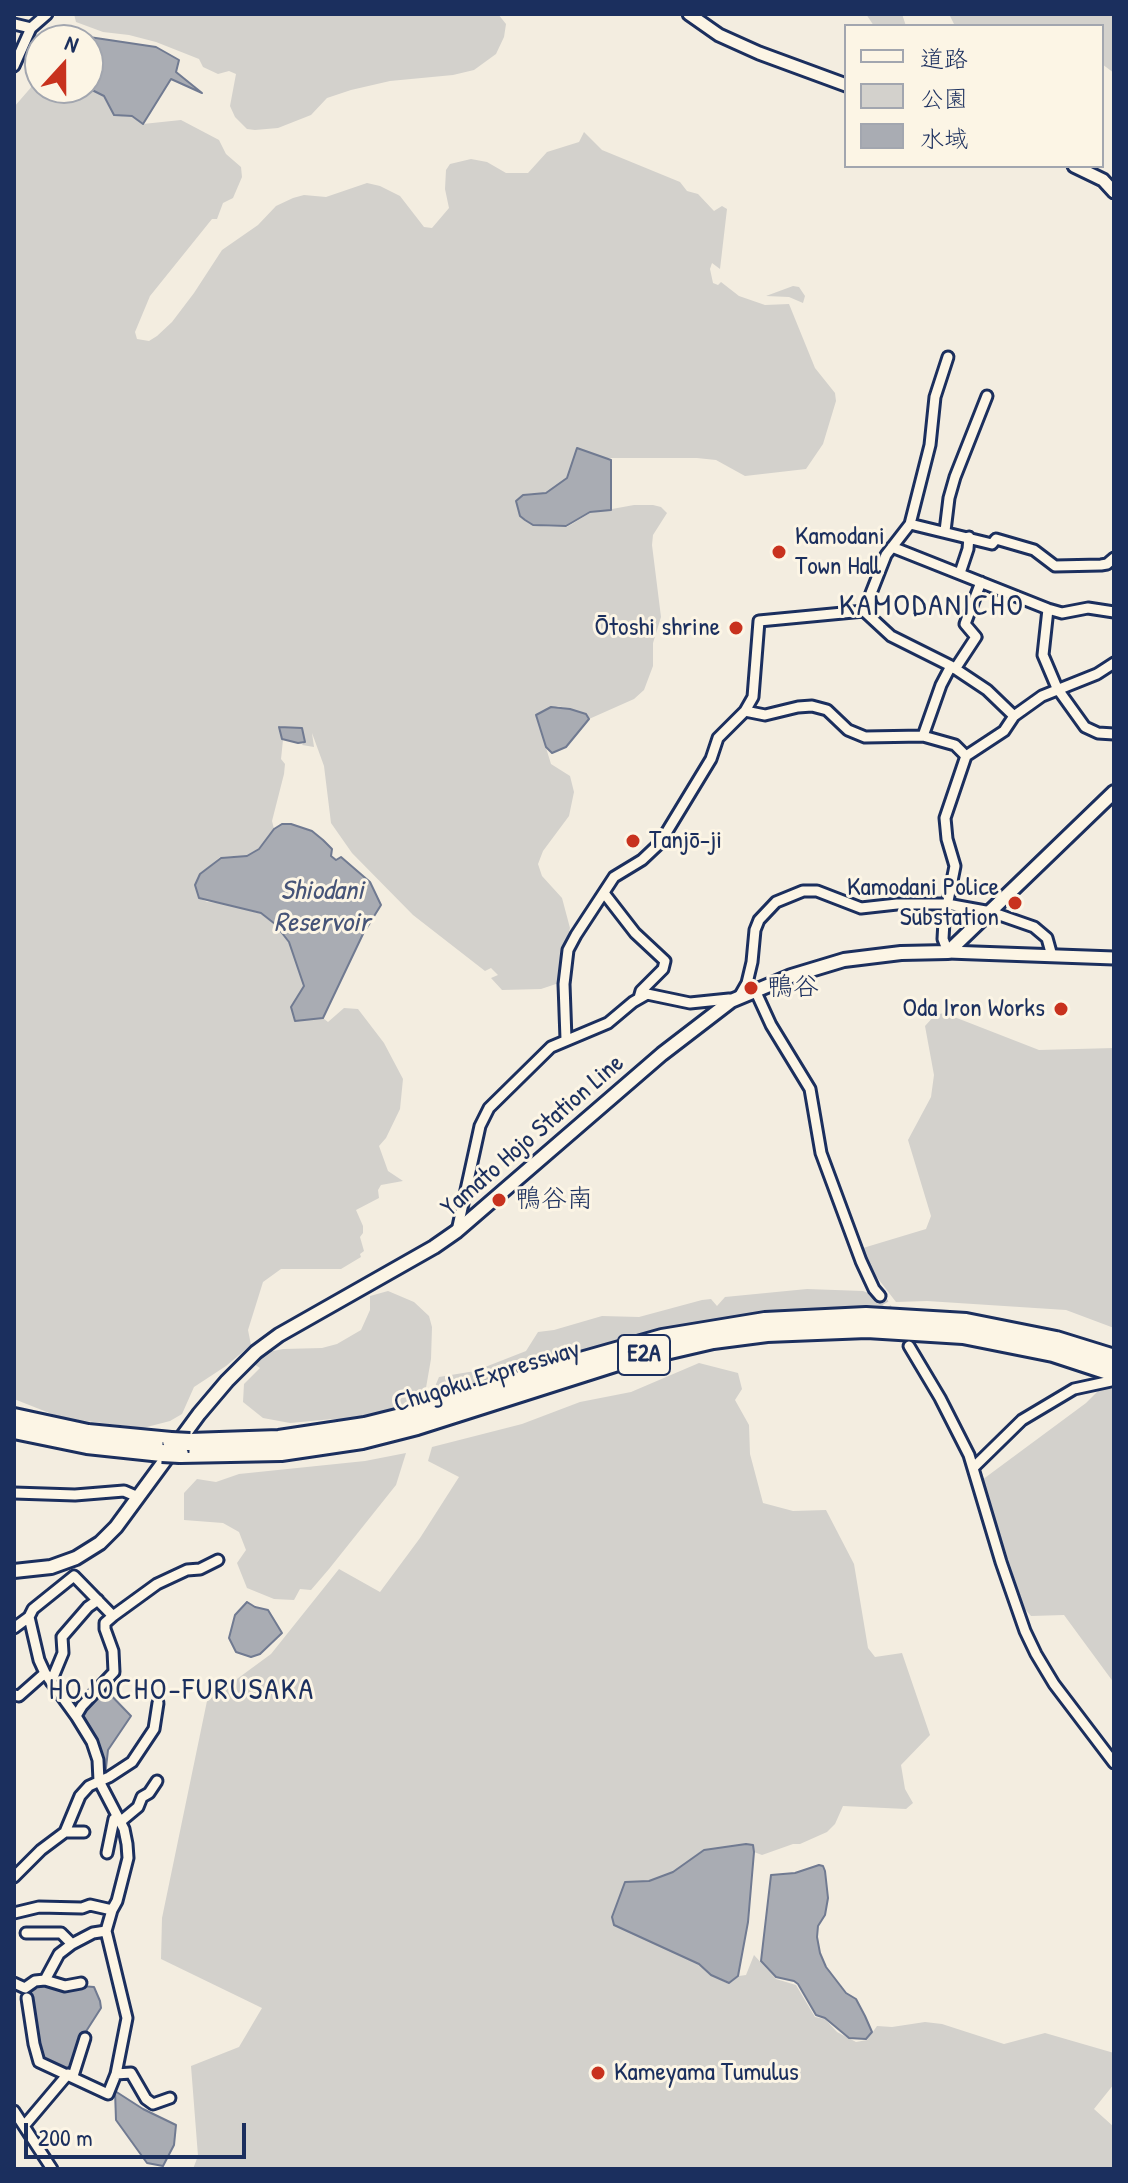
<!DOCTYPE html>
<meta charset="utf-8">
<style>
body{margin:0}
#map{position:relative;width:1128px;height:2183px;overflow:hidden;background:#f3ede0;font-family:"Patrick Hand","Klee One",sans-serif}
canvas{display:block}
.frame{position:absolute;inset:0;border:16px solid #1b2f5e;pointer-events:none}
.legend{position:absolute;left:844px;top:24px;width:260px;height:144px;box-sizing:border-box;background:#fcf5e5;border:2px solid #a2a6af;margin:0;padding:10px 14px;list-style:none;font-size:24px;color:#1b2f5e}
.legend li{display:flex;align-items:center;gap:16px;height:40px}
.legend b{width:40px;border:2px solid #a2a6af}
.north{position:absolute;left:24px;top:24px;width:80px;height:80px;box-sizing:border-box;background:#fcf5e5;border:2px solid #a2a6af;border-radius:50%;rotate:21deg;font-size:22px;font-weight:700;line-height:32px;text-align:center;color:#1b2f5e}
.north::after{content:'';display:block;margin:auto;width:28px;height:36px;background:#c8321e;clip-path:polygon(50% 0,100% 100%,50% 72%,0 100%)}
.scale{position:absolute;left:24px;top:2123px;width:222px;height:36px;box-sizing:border-box;border:4px solid #1b2f5e;border-top:0;padding-left:10px;font-size:24px;line-height:28px;white-space:nowrap;color:#1b2f5e;-webkit-text-stroke:6px #fcf5e5;paint-order:stroke}
</style>
<div id="map">
<canvas width="1128" height="2183"></canvas>
<div class="frame"></div>
<ul class="legend">
<li><b style="height:10px;background:#fcf5e5"></b>道路</li>
<li><b style="height:22px;background:#d3d1cc"></b>公園</li>
<li><b style="height:22px;background:#a9acb3"></b>水域</li>
</ul>
<div class="north">N</div>
<div class="scale">200 m</div>
</div>
<script>
const context = document.querySelector('canvas').getContext('2d');
context.lineJoin = 'round';
function fill(path, color) {
  context.fillStyle = color;
  context.fill(path, 'evenodd');
}
function toPath(rows) {
  const path = new Path2D();
  for (const r of rows) {
    path.moveTo(r[0], r[1]);
    for (let i = 2; i < r.length; i += 2) path.lineTo(r[i], r[i + 1]);
  }
  return path;
}
function trace(path, color, width, dash) {
  context.strokeStyle = color;
  context.lineWidth = width;
  context.lineCap = dash ? 'butt' : 'round';
  context.setLineDash(dash || []);
  context.stroke(path);
}
function drawText(font, color, halo, rows, align = 'center') {
  context.font = font + ' "Patrick Hand","Klee One",sans-serif';
  context.lineWidth = 6;
  context.setLineDash([]);
  context.textBaseline = 'middle';
  context.strokeStyle = halo;
  context.fillStyle = color;
  for (const [text, x, y, turn = 0] of rows) {
    context.save();
    context.translate(x, y);
    context.rotate((+turn || 0) * Math.PI / 180);
    context.textAlign = isNaN(turn) ? turn : align;
    if (halo) context.strokeText(text, 0, 0);
    context.fillText(text, 0, 0);
    context.restore();
  }
}
fill(toPath([
 [74,14,498,14,506,24,504,37,496,54,474,70,453,75,390,81,351,90,327,98,311,115,278,128,255,130,247,129,235,117,230,106,236,74,229,71,218,74,203,67,199,59,156,42,129,35,103,32,76,22],
 [866,14,902,14,906,26,874,26],
 [949,14,1114,14,1114,73,1102,64,1102,26,955,26],
 [40,77,40,88,87,88,103,96,114,115,132,117,143,124,181,120,219,140,226,154,241,167,242,177,233,198,223,203,217,219,212,219,150,296,135,332,137,339,149,341,157,336,172,322,194,293,222,250,258,225,276,206,293,198,304,195,326,197,367,183,380,186,400,196,424,227,432,228,449,208,445,189,446,170,450,164,471,159,487,162,506,173,528,173,547,152,579,142,584,132,602,150,680,182,687,191,698,194,714,211,722,206,727,209,720,269,712,263,710,269,713,283,718,285,721,282,739,296,765,305,789,304,815,368,835,393,836,401,823,444,806,469,745,476,716,460,697,458,606,458,578,448,567,478,546,493,523,494,516,501,520,516,525,520,533,525,549,527,567,527,590,513,634,505,653,505,661,507,667,513,653,535,652,545,661,617,653,643,653,666,644,690,634,699,589,719,582,713,558,706,536,715,551,764,570,776,574,792,569,816,543,851,538,864,542,876,562,898,570,928,560,964,559,983,541,989,502,990,491,978,498,975,491,968,485,971,413,915,352,853,331,823,324,766,312,733,314,747,302,745,305,741,302,728,279,727,283,740,281,759,285,764,284,774,272,821,274,829,259,848,247,856,220,857,200,874,195,886,199,898,207,902,222,903,261,914,274,924,289,942,304,986,291,1007,295,1021,323,1018,328,1022,344,1008,358,1009,384,1043,403,1079,400,1109,386,1138,379,1146,388,1171,403,1181,381,1185,378,1190,379,1198,356,1210,363,1226,363,1233,360,1237,364,1251,360,1254,361,1257,341,1269,281,1269,263,1282,248,1330,251,1345,226,1366,194,1387,182,1414,170,1421,143,1428,62,1418,14,1399,14,107],
 [793,286,799,287,805,296,803,303,789,297,766,296],
 [944,1013,1039,1050,1114,1048,1114,1328,1066,1310,927,1301,896,1302,869,1267,863,1248,926,1229,931,1216,908,1140,931,1097,934,1075,925,1026,935,1015],
 [807,1289,863,1291,873,1295,888,1310,428,1403,439,1377,475,1371,526,1351,538,1332,554,1330,602,1316,639,1317,702,1300,711,1299,717,1306,725,1297],
 [388,1291,414,1302,429,1316,432,1327,431,1359,423,1405,363,1421,333,1419,290,1423,263,1418,243,1402,244,1384,260,1368,251,1362,263,1353,283,1349,322,1348,337,1344,361,1330,370,1310,370,1296],
 [699,1363,738,1373,742,1389,735,1400,749,1425,750,1454,763,1503,793,1511,826,1510,854,1564,868,1648,875,1657,902,1653,930,1735,901,1765,905,1789,913,1803,906,1809,843,1806,835,1824,827,1832,800,1844,793,1844,762,1855,754,1852,753,1845,747,1844,703,1850,673,1872,649,1881,625,1882,612,1917,614,1925,699,1964,711,1975,729,1984,739,1976,746,1975,754,1955,776,1979,796,1985,815,2017,825,2019,837,2032,856,2042,867,2040,877,2026,892,2027,925,2022,942,2024,1004,2044,1045,2033,1114,2053,1114,2084,1094,2109,1114,2127,1114,2169,193,2169,198,2156,191,2066,239,2047,262,2008,161,1959,162,1918,207,1701,271,1654,339,1569,380,1592,420,1538,459,1477,428,1461,432,1447,522,1424,580,1402,631,1392],
 [1103,1386,1114,1390,1114,1683,1064,1615,1031,1616,1024,1608,982,1480,1086,1403],
 [406,1453,396,1485,329,1569,311,1590,300,1589,294,1600,274,1599,247,1588,237,1563,246,1550,239,1532,223,1523,184,1520,184,1493,197,1479,216,1482,239,1474,365,1461]
]), '#d3d1cc');
const water = toPath([
 [89,37,156,47,179,60,176,72,202,93,171,79,143,124,132,116,114,115,104,96,88,88,88,40,82,40,89,37],
 [577,448,611,460,611,510,590,512,566,526,533,525,525,520,520,516,516,501,523,495,546,493,567,478,577,448],
 [551,707,570,709,586,714,589,719,566,747,552,753,546,747,536,715,551,707],
 [279,727,302,728,305,742,298,743,282,739,279,727],
 [282,824,291,824,312,831,323,840,332,849,331,856,336,860,341,857,370,882,381,905,363,934,323,1018,295,1021,291,1007,304,986,289,942,275,924,261,913,199,898,195,885,200,874,221,858,247,856,259,849,274,829,282,824],
 [247,1602,255,1607,268,1610,282,1633,260,1654,251,1657,236,1652,229,1638,235,1615,247,1602],
 [104,1688,131,1716,108,1750,105,1777,101,1777,82,1715,104,1688],
 [746,1844,753,1845,754,1852,748,1922,738,1976,729,1983,711,1975,699,1964,614,1925,612,1917,625,1882,649,1881,673,1872,704,1850,746,1844],
 [819,1865,823,1866,825,1871,828,1898,825,1915,818,1926,817,1937,820,1953,826,1967,846,1993,856,1999,865,2016,872,2032,866,2039,849,2038,825,2018,816,2015,798,1984,794,1981,776,1977,761,1961,771,1875,795,1873,819,1865],
 [43,1983,94,1987,100,2001,101,2008,85,2033,70,2070,46,2062,36,2039,30,1991,37,1984,43,1983],
 [115,2091,143,2109,176,2125,174,2145,163,2166,147,2163,116,2120,115,2091]
]);
fill(water, '#a9acb3');
trace(water, '#707a91', 2);
trace(toPath([
 [880,1296,893,1318]
]), '#c8c7c6', 9, [9, 4.5]);
const minor = toPath([
 [14,24,31,28],
 [14,66,31,28,47,14],
 [910,524,992,544,996,539,1034,550,1055,566,1101,565,1107,564,1114,558],
 [945,531,949,498,955,477,987,396],
 [892,547,1048,609,1062,613,1088,608,1114,612],
 [960,573,968,549,969,537],
 [1048,609,1043,655,1057,688,1085,727,1098,733,1114,734],
 [864,611,886,555,910,524,930,445,935,397,948,357],
 [955,669,976,637,965,624,981,582],
 [745,711,753,697,759,621,864,611,891,636,951,666,987,690,1014,716],
 [923,736,941,685,951,666],
 [604,893,635,933,665,961,663,969,641,991,639,998],
 [948,952,943,939,944,921,955,866,947,839,945,818,966,756,1004,731,1014,716,1042,696,1097,674,1114,663],
 [755,990,771,1025,810,1089,821,1153,861,1261,874,1289,880,1296],
 [739,997,747,983,752,962,755,930,759,920,776,902,803,891,817,891,861,908,897,904,947,904,991,912,1034,927,1047,938,1052,956],
 [566,1039,564,984,568,950,576,935,614,877,642,860,660,843,711,759,718,738,745,711,765,715,798,707,812,706,827,710,848,730,865,737,923,736,955,745,966,756],
 [457,1231,480,1126,489,1108,551,1047,608,1023,633,1002,647,994,690,1003,729,999,731,1001],
 [909,1346,940,1398,969,1455,1001,1562,1025,1631,1036,1654,1054,1684,1114,1763],
 [973,1468,1022,1420,1074,1389,1111,1381],
 [14,1493,75,1495,124,1491,138,1497],
 [113,1616,157,1584,187,1570,200,1569,218,1560],
 [14,1628,29,1617,33,1609,74,1576,113,1616,105,1623,105,1629,113,1651,114,1672,82,1706,76,1716,45,1673,39,1660,29,1617],
 [51,1682,63,1653,62,1637,88,1607,98,1600],
 [14,1695,19,1696,45,1673],
 [120,1822,138,1807,142,1797,149,1793,157,1781],
 [65,1832,84,1832],
 [107,1853,114,1819],
 [14,1877,41,1850,65,1832,80,1796,89,1786,109,1777,132,1762,154,1729,158,1703],
 [14,1913,39,1907,82,1908,90,1905,112,1910],
 [26,1933,61,1933,72,1944,59,1954,45,1980],
 [72,1944,93,1933,106,1931],
 [14,1983,25,1988,35,1981,45,1980,65,1986,81,1983],
 [27,1998,34,2044,39,2062,108,2094,116,2074,127,2018,106,1931,112,1910,117,1901,128,1858,127,1844,124,1829,99,1781,98,1760,92,1742,76,1716],
 [116,2074,131,2073,146,2099,153,2104,170,2098],
 [73,2076,85,2038],
 [14,2111,52,2169],
 [24,2126,68,2074]
]);
const tertiary = toPath([
 [689,14,719,35,759,53,846,85],
 [1074,166,1103,180,1114,192],
 [948,952,1114,958]
]);
const secondary = toPath([
 [14,1571,51,1567,76,1558,100,1543,116,1527,199,1414,227,1381,256,1352,279,1335,434,1247,457,1231,662,1054,731,1001,791,976,844,960,901,953,948,952,1114,792]
]);
const motorway = toPath([
 [14,1417,88,1433,171,1441],
 [14,1430,87,1445,162,1453],
 [190,1442,279,1439,365,1426,417,1413,563,1366,662,1338,765,1321,866,1316,966,1322,1056,1340,1114,1358],
 [180,1454,281,1452,362,1440,417,1426,618,1362,713,1340,767,1333,867,1329,963,1335,1053,1353,1114,1373]
]);
trace(minor, '#1b2f5e', 15);
trace(tertiary, '#1b2f5e', 17);
trace(secondary, '#1b2f5e', 18);
trace(motorway, '#1b2f5e', 22);
trace(minor, '#fcf5e5', 9);
trace(tertiary, '#fcf5e5', 11);
trace(secondary, '#fcf5e5', 12);
trace(motorway, '#fcf5e5', 16);
const motorwayBridge = toPath([
 [171,1441,190,1442],
 [162,1453,180,1454]
]);
trace(motorwayBridge, '#1b2f5e', 22, []);
trace(motorwayBridge, '#fcf5e5', 16);
for (const [x, y, r, color] of [
 [779,552,8,"#c8321e"],
 [736,628,8,"#c8321e"],
 [633,841,8,"#c8321e"],
 [1015,903,8,"#c8321e"],
 [751,988,8,"#c8321e"],
 [1061,1009,8,"#c8321e"],
 [499,1200,8,"#c8321e"],
 [598,2073,8,"#c8321e"]
]) {
  const dot = new Path2D();
  dot.arc(x, y, r, 0, 2 * Math.PI);
  context.fillStyle = color;
  context.fill(dot);
  trace(dot, '#fcf5e5', 3);
}
for (const [x, y, w] of [
 [644,1355,52]
]) {
  const box = new Path2D();
  box.roundRect(x - w / 2, y - 20, w, 40, 6);
  context.fillStyle = '#fcf5e5';
  context.fill(box);
  trace(box, '#1b2f5e', 2);
}
drawText('bold 24px', '#1b2f5e', null, [
 ["E2A",644,1355]
]);
drawText('26px', '#1b2f5e', '#fcf5e5', [
 ["Kamodani",795,537],
 ["Town Hall",795,567],
 ["Ōtoshi shrine",720,628,"right"],
 ["Tanjō-ji",649,841],
 ["Kamodani Police",999,888,"right"],
 ["Substation",999,918,"right"],
 ["鴨谷",767,988],
 ["Oda Iron Works",1045,1009,"right"],
 ["鴨谷南",515,1200],
 ["Kameyama Tumulus",614,2073]
], 'left');
drawText('26px', '#1b2f5e', '#fcf5e5', [
 ["Yamato Hojo Station Line",533,1136,-41],
 ["Chugoku Expressway",487,1377,-17]
]);
drawText('italic 28px', '#465478', '#fcf5e5', [
 ["Shiodani",322,892],
 ["Reservoir",322,924]
]);
context.letterSpacing = '2px';
drawText('30px', '#1b2f5e', '#fcf5e5', [
 ["KAMODANICHO",932,607],
 ["HOJOCHO-FURUSAKA",182,1691]
]);
context.letterSpacing = '0px';
</script>
